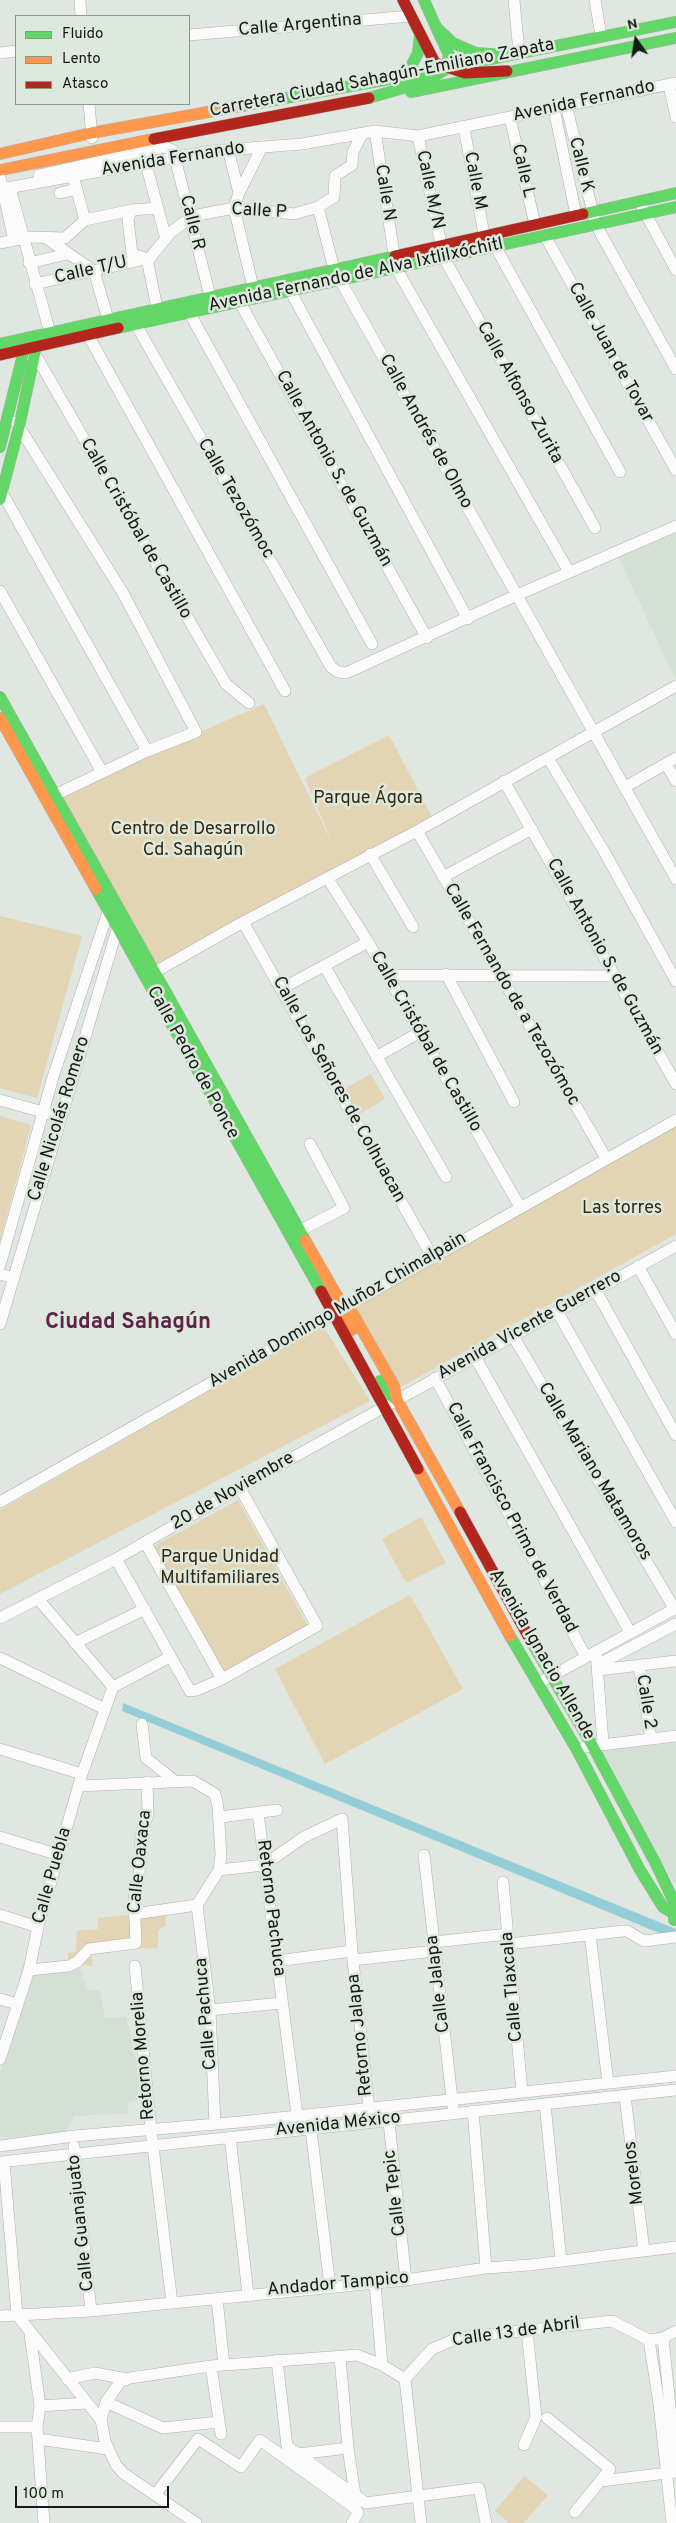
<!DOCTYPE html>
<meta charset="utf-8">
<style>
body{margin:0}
#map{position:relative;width:676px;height:2523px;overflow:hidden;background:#e0e6e0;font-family:Overpass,sans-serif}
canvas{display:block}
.legend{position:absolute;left:15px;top:15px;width:175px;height:90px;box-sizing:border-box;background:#dde9dd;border:1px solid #8d968d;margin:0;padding:6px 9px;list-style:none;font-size:15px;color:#161a16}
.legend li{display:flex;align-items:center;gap:10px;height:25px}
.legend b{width:25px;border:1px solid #8d968d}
.north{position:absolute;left:611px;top:15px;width:50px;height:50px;-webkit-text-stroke:4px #dde9dd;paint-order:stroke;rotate:347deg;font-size:14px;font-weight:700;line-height:20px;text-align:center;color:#161a16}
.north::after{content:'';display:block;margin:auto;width:18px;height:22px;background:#161a16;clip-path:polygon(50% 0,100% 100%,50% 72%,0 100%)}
.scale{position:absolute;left:15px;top:2486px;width:154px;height:22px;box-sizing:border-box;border:2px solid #161a16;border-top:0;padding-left:6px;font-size:15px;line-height:18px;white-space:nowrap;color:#161a16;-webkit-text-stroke:4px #dde9dd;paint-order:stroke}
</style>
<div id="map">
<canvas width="676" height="2523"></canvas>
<ul class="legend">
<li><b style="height:6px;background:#63d668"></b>Fluido</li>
<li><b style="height:6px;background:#ff974d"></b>Lento</li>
<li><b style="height:6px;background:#b3261e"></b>Atasco</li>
</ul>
<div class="north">N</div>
<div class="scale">100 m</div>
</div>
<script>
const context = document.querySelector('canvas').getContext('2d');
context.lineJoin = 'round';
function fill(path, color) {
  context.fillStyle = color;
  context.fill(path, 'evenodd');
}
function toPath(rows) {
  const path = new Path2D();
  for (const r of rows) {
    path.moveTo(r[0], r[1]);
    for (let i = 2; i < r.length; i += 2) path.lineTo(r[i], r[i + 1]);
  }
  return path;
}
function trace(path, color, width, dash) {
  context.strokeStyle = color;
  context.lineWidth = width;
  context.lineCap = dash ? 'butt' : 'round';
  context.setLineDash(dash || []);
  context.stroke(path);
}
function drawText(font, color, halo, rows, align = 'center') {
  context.font = font + ' Overpass,sans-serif';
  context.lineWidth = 5;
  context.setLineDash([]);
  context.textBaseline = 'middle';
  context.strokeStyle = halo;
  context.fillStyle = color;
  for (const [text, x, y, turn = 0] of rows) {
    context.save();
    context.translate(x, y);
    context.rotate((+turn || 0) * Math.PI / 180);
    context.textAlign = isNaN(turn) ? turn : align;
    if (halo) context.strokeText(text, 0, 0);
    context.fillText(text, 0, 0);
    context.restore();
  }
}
fill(toPath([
 [676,523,676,680,614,548],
 [676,1743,676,1887,602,1750],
 [23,1961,63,1968,80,1968,87,1990,100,1991,105,2018,126,2017,145,2098,127,2102,129,2113,74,2116,65,2132,26,2137,2,2137,0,2135,0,2075]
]), '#d3e0d3');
fill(toPath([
 [264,704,334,847,305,778,389,735,432,817,154,970,55,795],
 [0,916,82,936,37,1098,0,1088],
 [371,1074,385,1099,354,1117,340,1091],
 [0,1116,31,1125,0,1241],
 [676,1124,676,1234,397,1389,351,1306],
 [323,1326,370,1401,0,1594,0,1510],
 [238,1500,308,1626,223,1673,152,1547],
 [421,1517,446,1563,406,1583,382,1539],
 [410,1595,463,1689,325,1764,275,1669],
 [165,1911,166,1926,158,1930,158,1948,91,1950,93,1966,68,1964,68,1953,76,1952,77,1931,98,1929,98,1918],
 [524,2476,548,2495,524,2523,509,2523,495,2511]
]), '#e3d4b3');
fill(toPath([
 [123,1703,676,1929,676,1940,122,1711]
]), '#93ced6');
const street = toPath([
 [80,0,81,16],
 [514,0,519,52],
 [595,0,601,36],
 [189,35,411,16],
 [0,53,16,51],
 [669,85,676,117],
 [89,104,92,138],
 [566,105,596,225,676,369],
 [554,109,576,215],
 [510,118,535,224],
 [464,128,484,234],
 [375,131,394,254],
 [418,136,441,244],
 [228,149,239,193,234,208,253,287],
 [146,164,166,239],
 [39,175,164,147,173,150,210,296],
 [73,176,85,220],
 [0,178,14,240],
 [10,188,52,340],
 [2,189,211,151,302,144,375,131,418,136,676,83],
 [60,193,77,189],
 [239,193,262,147],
 [318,207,334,269,340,280,676,879],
 [642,207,676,270],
 [132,210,128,219,132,254,145,258],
 [545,236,676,470],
 [46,238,94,271,108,319],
 [0,243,30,237,65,238,85,220,132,210,157,208],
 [495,246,620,472],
 [444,258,595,528],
 [147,259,157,308],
 [29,263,67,254],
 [396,268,569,572],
 [35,284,150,258,171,232,190,218,198,215,234,208,294,214,318,207,334,197,335,176,352,165,353,152,362,134],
 [287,285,468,619],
 [239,301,427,638],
 [189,312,372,644],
 [135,323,331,667,338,672,346,673,517,595,676,526],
 [88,335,285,691],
 [29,355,36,356,226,684,249,703],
 [16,422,123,593,196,732,147,751,55,795],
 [0,489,147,751],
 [0,591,102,772],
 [551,763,605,853,676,981],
 [666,764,676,781],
 [504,781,676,1084],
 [625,787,676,758],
 [417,831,606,1158],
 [370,854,413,927],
 [443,877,532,829],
 [328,879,368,942,520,1207],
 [243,922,433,1258],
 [325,967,446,1177],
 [155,972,243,922,417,831,676,686],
 [446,974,514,1102],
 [387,975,614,976],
 [281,989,368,942],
 [376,1057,420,1032],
 [0,1100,61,1117],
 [301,1230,344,1208,310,1144],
 [0,1265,53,1077,109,909],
 [638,1266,676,1334],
 [0,1274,14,1278],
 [595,1289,676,1435],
 [557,1311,676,1522],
 [0,1324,119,923],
 [513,1336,674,1608],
 [475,1357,630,1632],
 [435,1378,586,1657],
 [0,1502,676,1120],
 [145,1542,222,1679,317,1626,240,1488],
 [116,1559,190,1691,197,1690,222,1679],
 [39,1600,113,1687],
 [0,1618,116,1559,274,1468,676,1246],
 [75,1643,145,1609],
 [596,1652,603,1743],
 [0,1658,105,1709],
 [597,1665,676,1624],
 [639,1665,651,1739],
 [598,1670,676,1661],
 [544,1680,676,1608],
 [142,1724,146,1758,175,1781],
 [585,1747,676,1736],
 [0,1749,82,1774],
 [79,1786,193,1781,215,1794,218,1807,221,1855,219,1870,197,1905,134,1914],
 [258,1813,297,2115],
 [220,1817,277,1810],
 [0,1837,59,1855],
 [424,1855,453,2107],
 [219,1870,264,1865,304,1837,342,1819,352,1951,369,2109],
 [503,1882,522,2092],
 [197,1905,210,2010,215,2124],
 [0,1915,38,1927],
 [590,1934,608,2083],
 [434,1942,508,1934],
 [509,1944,623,1931,627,1931,644,1941,676,1937],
 [353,1960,435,1951],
 [277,1961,352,1951],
 [135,1966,151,2130,172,2303],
 [29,1970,69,1966,77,1962,89,1949,136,1943,134,1897,139,1876,141,1836,148,1814,147,1782],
 [0,1999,17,2004],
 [210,2010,282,2003],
 [0,2059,29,1970,38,1927,82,1774,113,1687,170,1657],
 [625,2096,644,2251],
 [545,2104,561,2261],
 [473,2111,486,2268],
 [388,2113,406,2280],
 [311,2130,330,2286],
 [230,2137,248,2294],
 [0,2146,74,2136,240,2122,676,2076],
 [74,2146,91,2311],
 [0,2162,676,2090],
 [4,2162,17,2315,101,2420],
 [375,2283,382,2365],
 [217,2299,224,2365],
 [0,2316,91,2311,406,2280,486,2268,530,2265,676,2247],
 [663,2338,676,2464],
 [649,2340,659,2404,672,2523],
 [340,2357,348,2448,355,2494],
 [277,2360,287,2446,366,2503,479,2488,486,2523],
 [211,2366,221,2434],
 [67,2379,95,2373,127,2379],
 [405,2379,421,2523],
 [106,2402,163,2428,219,2422],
 [40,2406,87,2403],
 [547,2418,610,2469,575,2512],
 [0,2427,37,2427,40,2406,30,2334],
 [37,2427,44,2523],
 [38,2439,108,2449],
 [524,2445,536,2417,527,2331],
 [298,2454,348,2448],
 [601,2481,676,2472],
 [155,2495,198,2439,241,2467,260,2440,356,2509,358,2513,352,2523],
 [196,2523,123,2473,116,2465,105,2441,101,2420,106,2402,120,2382,130,2378,211,2366,357,2355,382,2365,405,2379,432,2349,458,2338,612,2321,649,2340,663,2338,676,2331]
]);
const fast = toPath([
 [424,0,436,27,453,43,476,53,505,55],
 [406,76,676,22],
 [411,92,676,38],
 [369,98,424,82,446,69,449,55,436,27],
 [242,106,406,76,418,53,420,34],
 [583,214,676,193],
 [118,328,676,207],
 [0,344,395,256],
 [0,447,26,342],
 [0,499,19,427,38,338],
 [0,697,305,1240],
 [96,889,321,1291],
 [380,1381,386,1392,397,1400],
 [510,1636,577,1750,640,1870,663,1907,673,1913],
 [531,1641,592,1745,656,1864,674,1902,674,1920]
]);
const slow = toPath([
 [0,154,91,133,242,106],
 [0,170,154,139],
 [0,718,96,889],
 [305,1240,344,1308,344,1315,352,1330],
 [353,1314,394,1386,397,1400,460,1512],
 [418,1469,510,1636]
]);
const jam = toPath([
 [403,0,435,63,465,73,507,71],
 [154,139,369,98],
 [395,256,583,214],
 [0,355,118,328],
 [321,1291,418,1469],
 [460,1512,531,1641]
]);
trace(street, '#acb1ac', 12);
trace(fast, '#acb1ac', 12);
trace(slow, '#acb1ac', 12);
trace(jam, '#acb1ac', 12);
trace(street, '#fafbfa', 11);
trace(fast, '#63d668', 11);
trace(slow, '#ff974d', 11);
trace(jam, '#b3261e', 11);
drawText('18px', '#161a16', '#dde9dd', [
 ["Calle Argentina",300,26,-5],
 ["Carretera Ciudad Sahagún-Emiliano Zapata",382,79,-11],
 ["Avenida Fernando",584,102,-12],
 ["Avenida Fernando",173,160,-9],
 ["Calle K",580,165,76],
 ["Calle L",522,171,77],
 ["Calle M",474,181,79],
 ["Calle M/N",429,190,78],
 ["Calle N",384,193,81],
 ["Calle P",259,212,3],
 ["Calle R",191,223,76],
 ["Calle T/U",91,271,-13],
 ["Avenida Fernando de Alva Ixtlilxóchitl",356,276,-12],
 ["Calle Juan de Tovar",610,353,61],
 ["Calle Alfonso Zurita",519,393,61],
 ["Calle Andrés de Olmo",425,432,61],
 ["Calle Antonio S. de Guzmán",333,469,61],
 ["Calle Tezozómoc",235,499,60],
 ["Calle Cristóbal de Castillo",135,529,60],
 ["Calle Antonio S. de Guzmán",604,957,61],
 ["Calle Fernando de a Tezozómoc",511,995,60],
 ["Calle Cristóbal de Castillo",425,1042,60],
 ["Calle Pedro de Ponce",192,1063,61],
 ["Calle Los Señores de Colhuacan",338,1090,61],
 ["Calle Nicolás Romero",60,1119,-73],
 ["Avenida Domingo Muñoz Chimalpain",338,1311,-30],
 ["Avenida Vicente Guerrero",530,1326,-29],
 ["Calle Mariano Matamoros",594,1472,59],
 ["20 de Noviembre",233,1492,-30],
 ["Calle Francisco Primo de Verdad",511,1518,62],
 ["Avenida Ignacio Allende",541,1655,60],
 ["Calle 2",645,1702,81],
 ["Calle Oaxaca",141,1862,-84],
 ["Calle Puebla",53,1876,-74],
 ["Retorno Pachuca",270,1908,83],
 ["Calle Jalapa",439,1984,-97],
 ["Calle Tlaxcala",513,1987,-95],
 ["Calle Pachuca",207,2014,-95],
 ["Retorno Jalapa",361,2035,-96],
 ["Retorno Morelia",144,2056,-95],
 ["Avenida México",338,2125,-6],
 ["Morelos",635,2173,-97],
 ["Calle Tepic",396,2193,-97],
 ["Calle Guanajuato",82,2223,-96],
 ["Andador Tampico",338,2285,-5],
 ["Calle 13 de Abril",516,2333,-8]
]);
drawText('18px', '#36280e', '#dde9dd', [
 ["Parque Ágora",368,799],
 ["Centro de Desarrollo",193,830],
 ["Cd. Sahagún",193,851],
 ["Las torres",622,1209],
 ["Parque Unidad",220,1558],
 ["Multifamiliares",220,1579]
]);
drawText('bold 22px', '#5f234a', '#dde9dd', [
 ["Ciudad Sahagún",128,1324]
]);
</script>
